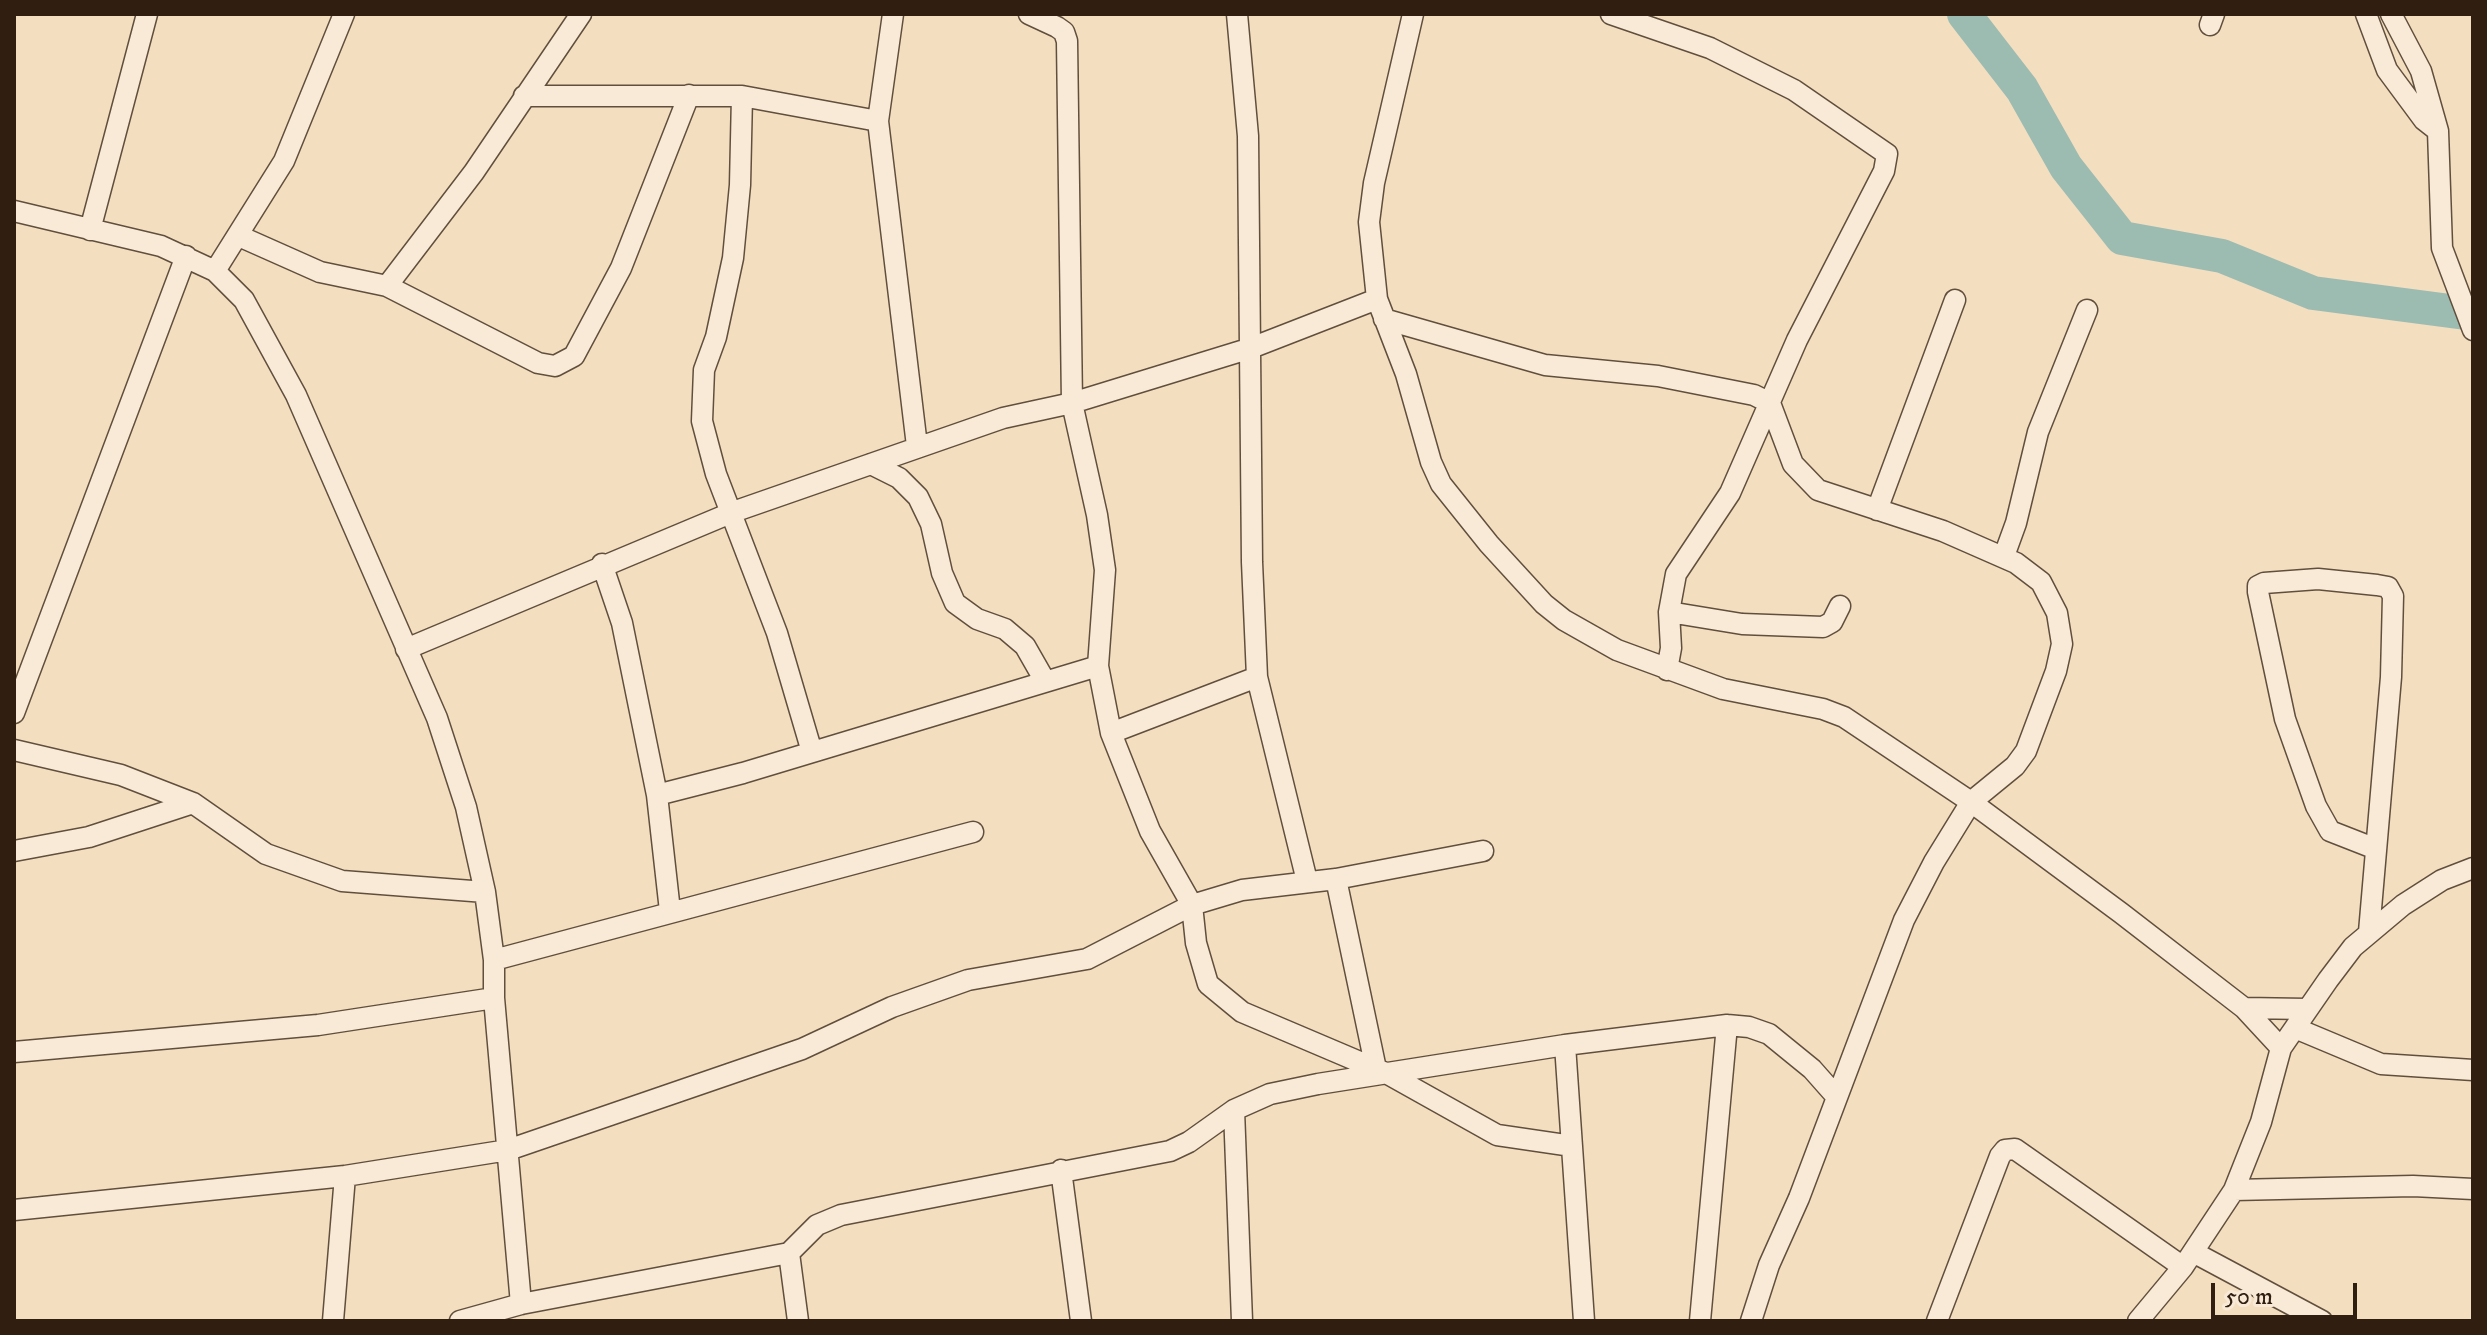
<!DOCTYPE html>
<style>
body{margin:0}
#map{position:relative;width:2487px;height:1335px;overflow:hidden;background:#f4dec0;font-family:"IM FELL DW Pica",serif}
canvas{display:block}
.frame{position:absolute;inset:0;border:16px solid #301f11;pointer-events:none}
.scale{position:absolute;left:2211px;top:1283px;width:146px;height:36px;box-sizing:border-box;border:4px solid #301f11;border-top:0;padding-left:10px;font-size:24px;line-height:28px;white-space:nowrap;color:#301f11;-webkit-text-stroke:6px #f8ead6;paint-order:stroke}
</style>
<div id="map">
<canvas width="2487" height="1335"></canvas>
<div class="frame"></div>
<div class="scale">50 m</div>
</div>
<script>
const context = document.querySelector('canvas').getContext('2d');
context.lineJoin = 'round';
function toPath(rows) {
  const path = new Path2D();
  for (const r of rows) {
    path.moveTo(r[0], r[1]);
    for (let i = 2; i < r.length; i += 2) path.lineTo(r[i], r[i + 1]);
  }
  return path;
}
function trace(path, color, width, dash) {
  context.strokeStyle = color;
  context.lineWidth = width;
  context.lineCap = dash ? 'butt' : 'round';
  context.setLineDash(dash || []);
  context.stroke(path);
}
trace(toPath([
 [1964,14,2022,89,2066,167,2122,238,2222,256,2313,293,2473,314]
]), '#9cbcb2', 34);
const minor = toPath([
 [893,14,878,121,917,446],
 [1029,14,1057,27,1064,32,1067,41,1072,403,1097,515,1105,570,1098,666,1111,733,1150,831,1192,905,1196,943,1208,984,1242,1012,1388,1074,1497,1135,1572,1146],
 [1237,14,1248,136,1252,562,1257,677,1307,881],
 [1413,14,1374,183,1369,222,1377,299,1406,374,1431,462,1441,484,1489,544,1544,604,1564,620,1617,650,1723,689,1823,709,1844,717,1971,802,2121,913,2244,1008,2281,1048],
 [1611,14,1710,48,1794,90,1887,154,1884,171,1797,340,1730,493,1676,574,1669,612,1671,648,1667,670],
 [2366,14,2387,70,2424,120,2438,131],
 [2391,14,2421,71,2438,131,2442,248,2473,330],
 [2210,25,2214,14],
 [524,96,742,96,878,121],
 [742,96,740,185,733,258,716,337,704,370,702,421,716,474,777,633,812,752],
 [14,211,161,246,215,271,244,300,296,395,437,718,466,807,485,892,494,960,494,998,521,1304],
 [90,230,147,14],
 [239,236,320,272,387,286,538,363,555,366,574,356,621,268,689,95],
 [215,271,284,161,344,14],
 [387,286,474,172,581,14],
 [1384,319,1545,365,1658,376,1754,395,1770,403,1793,464,1818,490,1943,531,2016,563,2041,582,2057,613,2062,644,2056,671,2026,751,2015,766,1971,802,1934,862,1904,920,1799,1198,1769,1265,1751,1321],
 [871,464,899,478,918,497,931,524,942,573,955,603,977,619,1005,629,1025,646,1045,681],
 [1877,510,1955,300],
 [2004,556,2016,523,2038,432,2087,310],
 [602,564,622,623,657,795,670,911],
 [1669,612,1742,624,1823,627,1832,622,1840,606],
 [406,649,733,512,1003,418,1072,403,1251,348,1377,299],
 [14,713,186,256],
 [1111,733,1257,677],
 [14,750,121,775,193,803,266,854,342,881,485,892],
 [657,795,743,773,1098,666],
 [14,851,89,837,193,803],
 [1336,879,1376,1069],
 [2369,932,2391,677,2393,596,2388,587,2377,585,2318,579,2264,583,2258,586,2258,592,2285,719,2316,806,2330,831,2376,849],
 [494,960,973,832],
 [2244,1008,2307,1009],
 [2295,1028,2381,1064,2473,1070],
 [1565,1045,1584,1321],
 [14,1052,318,1025,494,998],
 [1234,1110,1242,1321],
 [1061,1170,1081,1321],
 [2234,1190,2413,1186,2473,1189],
 [14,1210,345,1176,508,1150,802,1049,892,1007,968,980,1087,959,1192,905,1242,890,1336,879,1483,851],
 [2193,1252,2322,1321],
 [789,1253,798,1321],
 [333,1321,345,1176],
 [460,1321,521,1304,789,1253,817,1225,841,1215,1170,1151,1189,1142,1234,1110,1270,1094,1318,1084,1565,1045,1727,1025,1749,1027,1769,1034,1812,1069,1835,1095],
 [1700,1321,1727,1025],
 [1937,1321,2000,1156,2005,1150,2015,1149,2183,1267],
 [2138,1321,2183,1267,2234,1190,2261,1122,2281,1048,2328,980,2353,947,2403,905,2442,880,2473,868]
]);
trace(minor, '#614f3d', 23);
trace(minor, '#f8ead6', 20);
</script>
